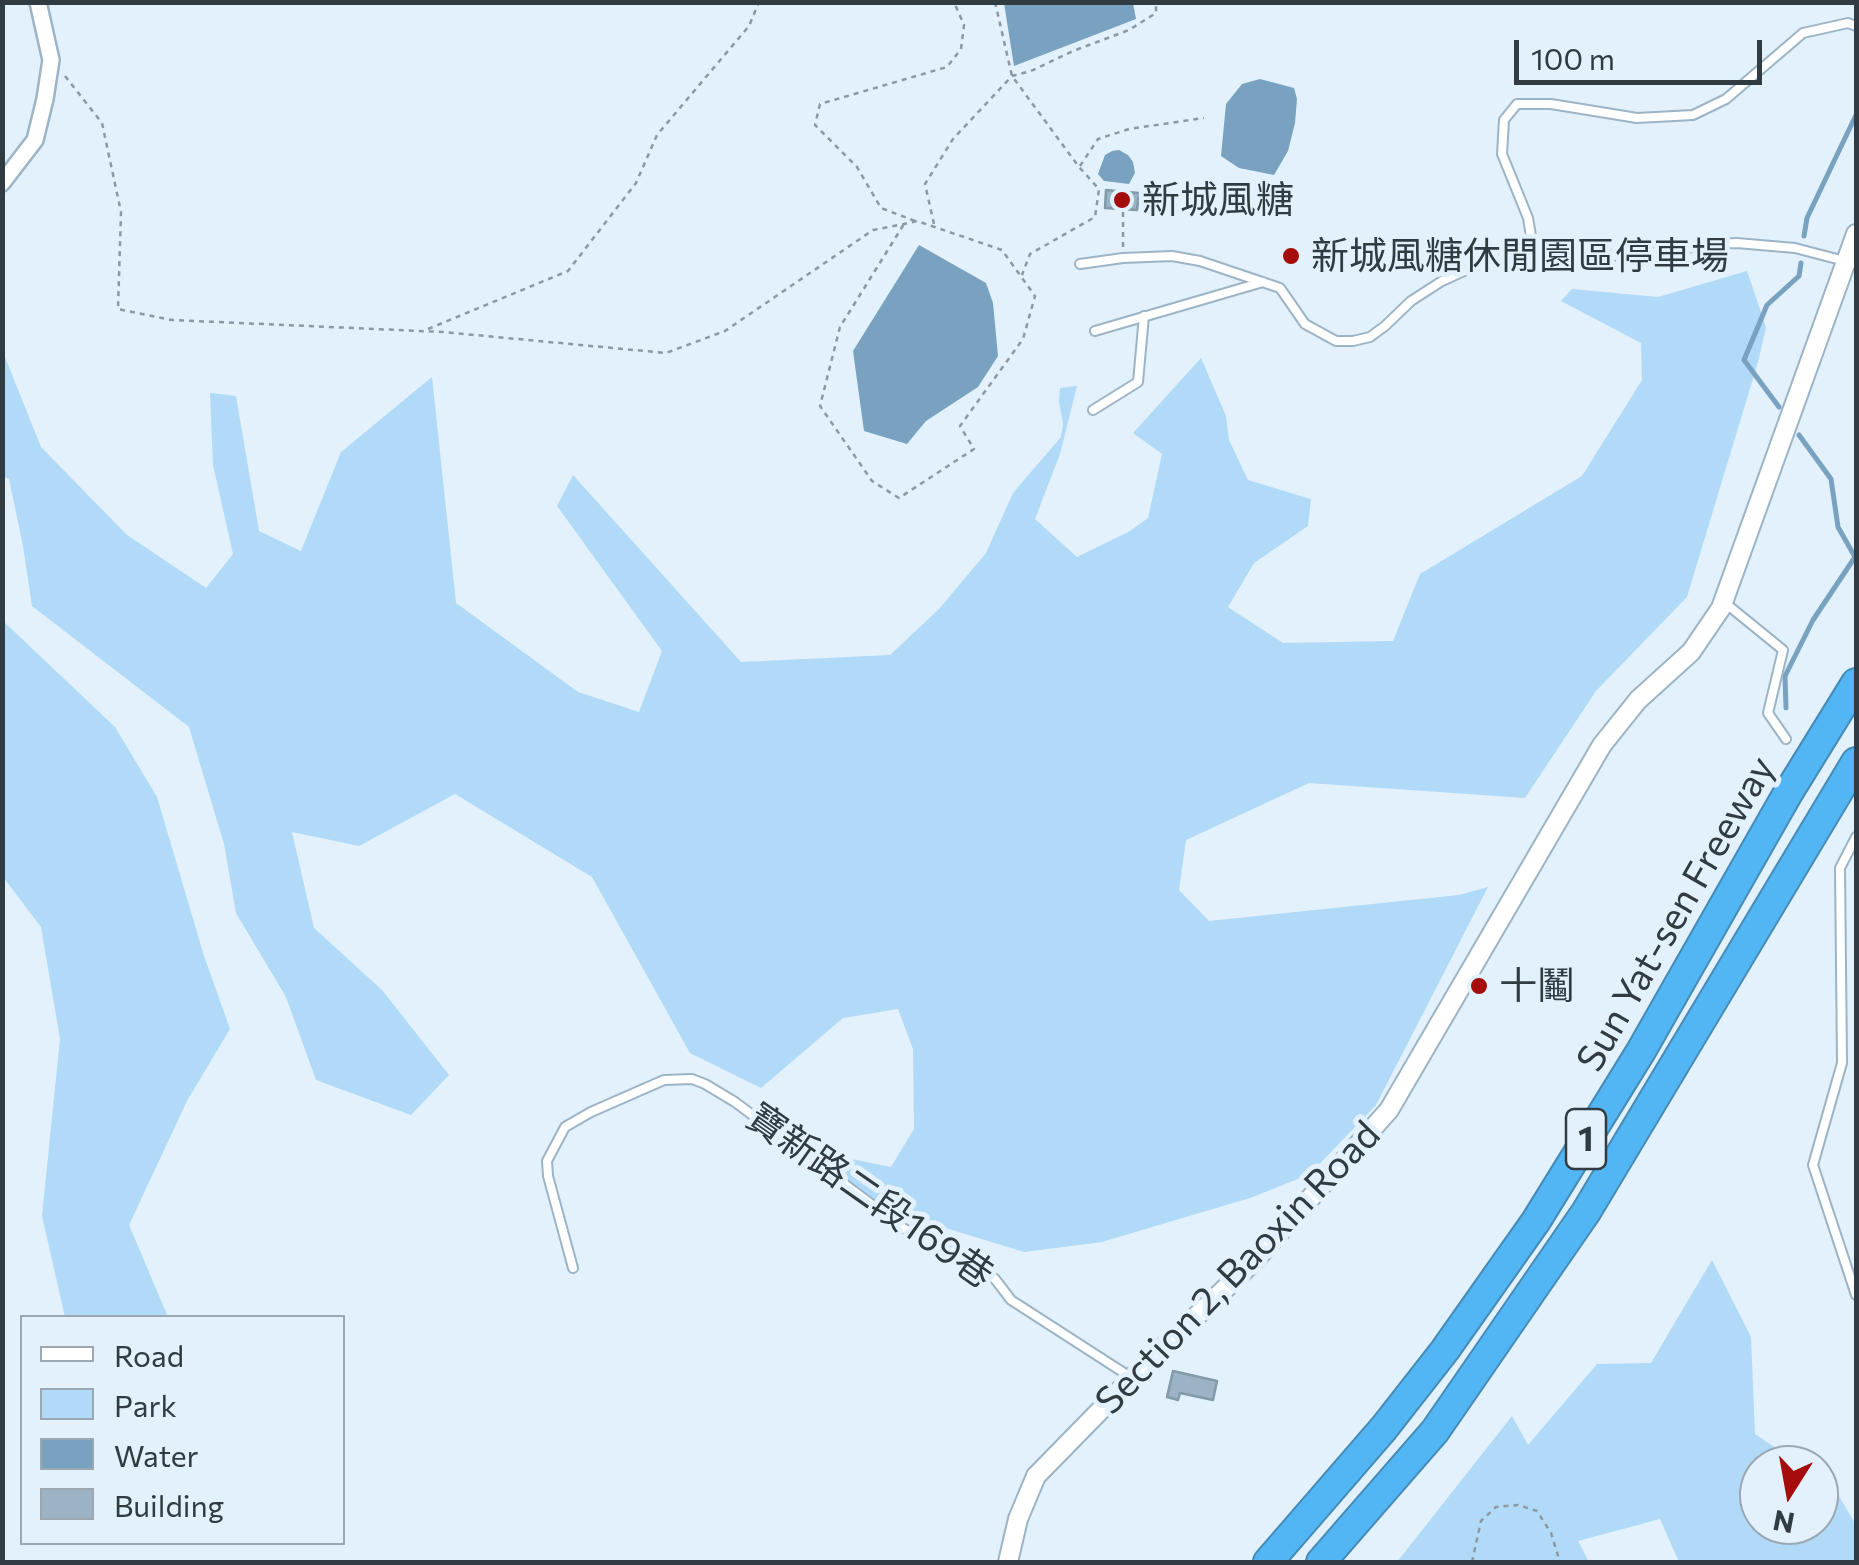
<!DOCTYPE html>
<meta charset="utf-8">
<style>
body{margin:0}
#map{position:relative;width:1859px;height:1565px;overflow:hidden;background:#e2f1fc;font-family:Commissioner,sans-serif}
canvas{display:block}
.frame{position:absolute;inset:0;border:5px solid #313b42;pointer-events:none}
.legend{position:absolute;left:20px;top:1315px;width:325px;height:230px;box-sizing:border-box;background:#e2f1fc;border:2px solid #9ba8b2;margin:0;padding:12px 18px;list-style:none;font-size:30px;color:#313b42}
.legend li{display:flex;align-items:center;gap:20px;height:50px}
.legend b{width:50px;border:2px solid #9ba8b2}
.north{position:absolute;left:1739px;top:1445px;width:100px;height:100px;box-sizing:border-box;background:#e2f1fc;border:2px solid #9ba8b2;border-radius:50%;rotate:191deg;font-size:28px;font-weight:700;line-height:40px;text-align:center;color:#313b42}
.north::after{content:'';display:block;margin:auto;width:35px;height:45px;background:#a40d0b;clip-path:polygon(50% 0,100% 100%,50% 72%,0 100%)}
.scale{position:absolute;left:1514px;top:40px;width:248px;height:45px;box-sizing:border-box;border:5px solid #313b42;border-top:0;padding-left:12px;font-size:30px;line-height:35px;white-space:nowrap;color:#313b42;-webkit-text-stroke:8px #e2f1fc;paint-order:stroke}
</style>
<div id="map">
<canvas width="1859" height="1565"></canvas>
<div class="frame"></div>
<ul class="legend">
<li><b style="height:12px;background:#fff"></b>Road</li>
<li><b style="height:28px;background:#b0daf7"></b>Park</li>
<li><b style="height:28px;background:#78a2bf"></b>Water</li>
<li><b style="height:28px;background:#9bb3c4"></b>Building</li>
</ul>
<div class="north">N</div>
<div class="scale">100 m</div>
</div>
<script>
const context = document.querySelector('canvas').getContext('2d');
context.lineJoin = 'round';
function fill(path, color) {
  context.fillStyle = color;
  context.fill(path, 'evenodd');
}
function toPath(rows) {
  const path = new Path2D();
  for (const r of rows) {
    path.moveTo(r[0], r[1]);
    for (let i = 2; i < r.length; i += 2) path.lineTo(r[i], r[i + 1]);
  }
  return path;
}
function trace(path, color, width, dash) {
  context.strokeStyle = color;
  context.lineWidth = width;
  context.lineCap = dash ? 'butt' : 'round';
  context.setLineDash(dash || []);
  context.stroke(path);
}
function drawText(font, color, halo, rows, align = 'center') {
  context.font = font + ' Commissioner,"Noto Sans TC",sans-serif';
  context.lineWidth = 10;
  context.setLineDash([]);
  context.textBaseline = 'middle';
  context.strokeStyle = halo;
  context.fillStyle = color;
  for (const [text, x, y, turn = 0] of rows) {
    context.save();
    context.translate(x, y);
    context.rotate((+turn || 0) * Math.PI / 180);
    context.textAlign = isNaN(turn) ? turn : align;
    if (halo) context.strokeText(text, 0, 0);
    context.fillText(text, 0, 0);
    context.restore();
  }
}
fill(toPath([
 [1747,271,1766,327,1758,362,1687,597,1596,691,1525,798,1309,783,1186,840,1179,890,1209,921,1459,895,1488,887,1376,1105,1310,1174,1253,1197,1102,1242,1024,1252,890,1211,802,1149,891,1167,914,1129,913,1049,898,1009,843,1018,761,1088,690,1053,592,877,455,794,359,846,292,832,314,928,382,990,449,1075,411,1115,316,1080,286,997,236,913,224,844,189,727,32,606,23,546,9,479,3,476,2,350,41,447,127,535,206,588,233,554,213,465,210,393,236,396,259,531,301,551,341,452,432,377,456,603,578,692,639,712,662,651,557,506,573,475,741,662,890,655,939,609,986,553,1013,493,1061,437,1063,424,1059,402,1060,388,1077,386,1060,454,1035,519,1077,557,1130,531,1148,518,1162,454,1133,433,1201,358,1226,416,1229,440,1248,480,1311,499,1308,526,1254,563,1228,607,1283,643,1393,641,1420,574,1582,476,1642,380,1641,343,1561,301,1572,289,1658,297],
 [2,620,115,727,157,797,204,956,230,1029,187,1101,129,1225,168,1317,65,1317,42,1216,60,1039,41,927,3,877],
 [1712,1260,1751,1337,1755,1434,1801,1465,1759,1465,1759,1525,1819,1525,1819,1477,1833,1486,1856,1525,1856,1562,1679,1562,1660,1519,1578,1541,1589,1562,1397,1562,1512,1416,1528,1445,1597,1364,1651,1363]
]), '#b0daf7');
fill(toPath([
 [1004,3,1133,3,1136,19,1014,66],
 [1260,79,1294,88,1297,99,1295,123,1288,151,1274,175,1239,168,1221,156,1226,104,1242,84],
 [1119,150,1128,155,1133,162,1135,173,1129,184,1104,181,1098,174,1105,155,1112,151],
 [919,245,986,283,993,303,998,356,978,387,926,421,907,444,864,431,853,351]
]), '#78a2bf');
trace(toPath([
 [1804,236,1807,218,1856,115],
 [1779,407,1744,360,1767,305,1799,276,1801,263],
 [1786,708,1785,676,1813,620,1855,557,1838,527,1831,479,1799,435]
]), '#78a2bf', 5);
const building = toPath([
 [1106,190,1139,193,1137,210,1105,208,1106,190],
 [1173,1371,1217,1381,1213,1400,1180,1393,1178,1400,1167,1397,1173,1371]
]);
fill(building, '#9bb3c4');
trace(building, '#829aaa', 2.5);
const service = toPath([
 [1534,254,1528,218,1502,154,1504,120,1517,104,1551,104,1637,118,1693,115,1726,99,1803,33,1848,23,1856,26],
 [1080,264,1123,258,1172,256,1200,261,1280,288,1305,324,1336,341,1353,341,1370,337,1385,326,1411,301,1442,281,1477,265,1515,256,1552,254,1629,256,1715,244,1737,243,1795,248,1856,264],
 [1095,331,1263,282],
 [1093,410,1138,382,1144,316],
 [1724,602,1783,650,1768,713,1786,739],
 [1856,837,1840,868,1842,1063,1813,1165,1856,1295],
 [573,1268,548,1176,547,1161,565,1127,591,1112,664,1080,692,1079,705,1084,735,1102,903,1228,978,1267,995,1279,1011,1300,1132,1378]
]);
const minor = toPath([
 [2,183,35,140,45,99,51,60,38,2]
]);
const tertiary = toPath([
 [1008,1562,1018,1519,1036,1476,1132,1378,1256,1259,1389,1110,1602,745,1638,700,1691,652,1721,608,1856,234]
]);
const motorway = toPath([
 [1268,1562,1384,1428,1445,1350,1536,1221,1641,1051,1788,793,1856,683],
 [1321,1562,1435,1431,1586,1212,1856,762]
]);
trace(service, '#9cb4c5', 12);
trace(minor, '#9cb4c5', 20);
trace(tertiary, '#9cb4c5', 22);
trace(motorway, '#468bb6', 32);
trace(toPath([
 [995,2,1012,76,1079,167,1099,189,1095,217,1030,254,1022,275],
 [65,76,102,123,121,212,118,309,172,320,443,332,666,353,725,331,873,230,904,224,917,221,1002,250,1035,296,1023,339,960,426,974,449,899,498,872,481,820,406,840,327,904,224],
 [1080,166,1098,139,1129,129,1204,118],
 [915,221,881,208,857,167,815,125,820,104,947,67,961,49,964,25,954,2],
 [934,224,925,184,953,139,1012,76,1031,71,1073,51,1129,30,1156,13,1156,2],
 [1123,247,1123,209],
 [428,329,568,271,636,183,657,135,749,26,759,2],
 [1472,1562,1481,1521,1496,1507,1518,1505,1537,1511,1551,1533,1560,1562]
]), '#8c99a2', 2.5, [5, 5]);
trace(service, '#fff', 8);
trace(minor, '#fff', 15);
trace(tertiary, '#fff', 18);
trace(motorway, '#52b6f4', 28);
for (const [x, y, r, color] of [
 [1122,200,10,"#a40d0b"],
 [1291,256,10,"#a40d0b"],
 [1479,986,10,"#a40d0b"]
]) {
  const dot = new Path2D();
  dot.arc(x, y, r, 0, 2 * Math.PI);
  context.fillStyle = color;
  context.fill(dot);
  trace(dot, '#e2f1fc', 4);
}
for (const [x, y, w] of [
 [1586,1139,40]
]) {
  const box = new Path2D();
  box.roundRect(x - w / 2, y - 30, w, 60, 8);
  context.fillStyle = '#e2f1fc';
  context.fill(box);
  trace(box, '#313b42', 2.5);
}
drawText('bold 35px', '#313b42', null, [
 ["1",1586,1139]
]);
drawText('38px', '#313b42', '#e2f1fc', [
 ["新城風糖",1142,200],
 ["新城風糖休閒園區停車場",1311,256],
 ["十鬮",1499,986]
], 'left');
drawText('38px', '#313b42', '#e2f1fc', [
 ["Sun Yat-sen Freeway",1676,914,-60],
 ["寶新路二段169巷",870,1196,35],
 ["Section 2, Baoxin Road",1238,1268,-46]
]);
</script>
